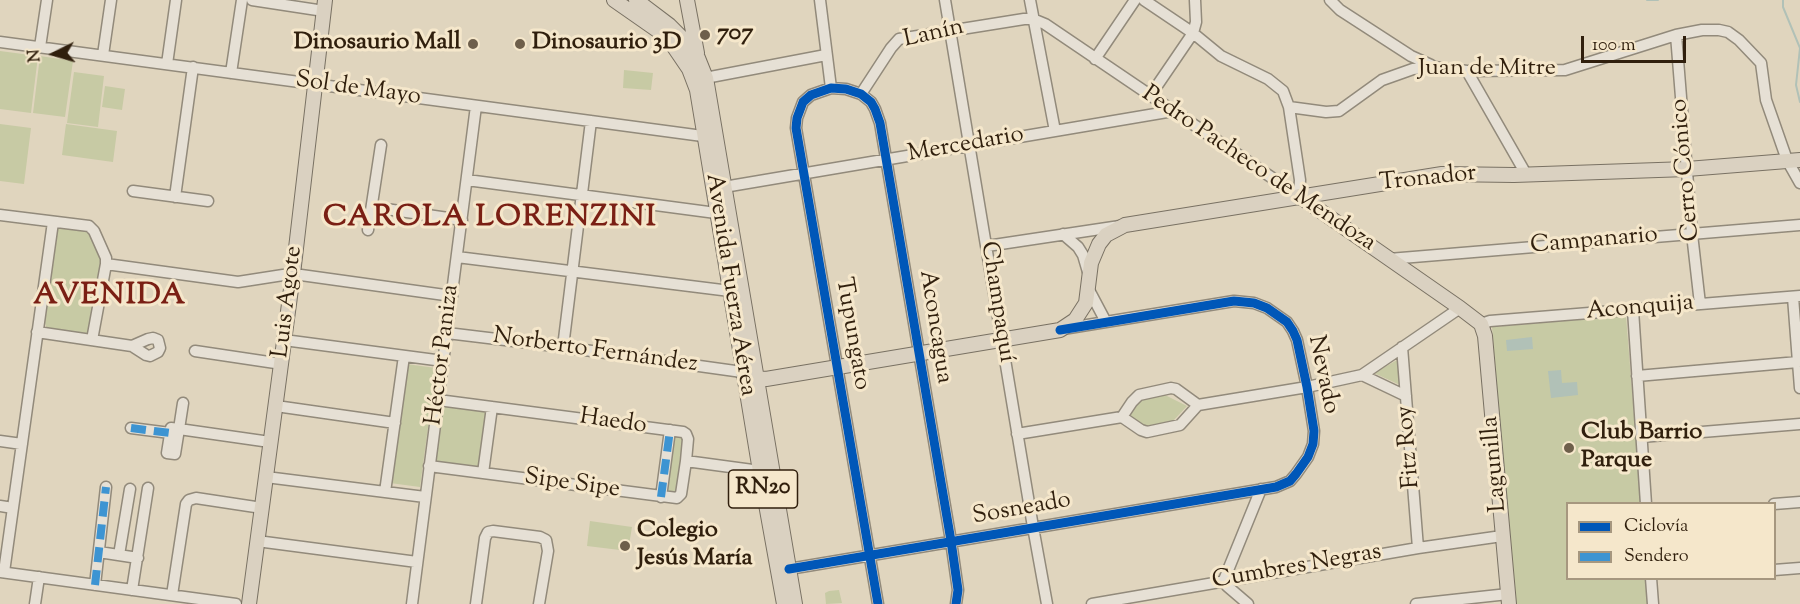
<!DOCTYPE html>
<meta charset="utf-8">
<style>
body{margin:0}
#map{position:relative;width:1800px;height:604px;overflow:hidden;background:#e0d5be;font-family:"Sorts Mill Goudy",serif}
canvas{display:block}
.legend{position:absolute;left:1566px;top:502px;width:210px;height:78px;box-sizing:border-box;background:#f5e7cb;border:2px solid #a6977f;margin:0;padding:8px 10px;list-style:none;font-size:18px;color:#301f0d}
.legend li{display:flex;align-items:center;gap:12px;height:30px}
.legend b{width:30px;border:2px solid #a6977f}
.north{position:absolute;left:24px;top:24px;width:60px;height:60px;-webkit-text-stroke:4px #f5e7cb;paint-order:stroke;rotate:265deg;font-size:16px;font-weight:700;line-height:24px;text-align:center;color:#301f0d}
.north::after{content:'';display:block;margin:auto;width:21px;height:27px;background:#301f0d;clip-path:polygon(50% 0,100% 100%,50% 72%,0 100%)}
.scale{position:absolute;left:1581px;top:36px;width:105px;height:27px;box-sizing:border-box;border:3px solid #301f0d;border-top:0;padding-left:8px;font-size:18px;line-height:21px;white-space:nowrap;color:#301f0d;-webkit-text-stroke:4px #f5e7cb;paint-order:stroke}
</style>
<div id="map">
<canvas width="1800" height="604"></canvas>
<ul class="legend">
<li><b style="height:8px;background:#0057b8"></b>Ciclovía</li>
<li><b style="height:8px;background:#3d94d2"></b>Sendero</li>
</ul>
<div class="north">N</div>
<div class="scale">100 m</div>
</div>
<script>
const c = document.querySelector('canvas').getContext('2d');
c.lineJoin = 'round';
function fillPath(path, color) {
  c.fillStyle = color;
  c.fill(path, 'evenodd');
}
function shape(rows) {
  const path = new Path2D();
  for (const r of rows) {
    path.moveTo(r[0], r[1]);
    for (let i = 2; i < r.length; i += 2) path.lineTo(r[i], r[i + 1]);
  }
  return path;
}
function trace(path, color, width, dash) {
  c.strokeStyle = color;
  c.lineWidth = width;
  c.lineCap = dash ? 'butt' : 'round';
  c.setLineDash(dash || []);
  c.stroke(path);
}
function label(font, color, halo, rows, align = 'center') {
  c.font = font + ' "Sorts Mill Goudy",serif';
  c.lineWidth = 6;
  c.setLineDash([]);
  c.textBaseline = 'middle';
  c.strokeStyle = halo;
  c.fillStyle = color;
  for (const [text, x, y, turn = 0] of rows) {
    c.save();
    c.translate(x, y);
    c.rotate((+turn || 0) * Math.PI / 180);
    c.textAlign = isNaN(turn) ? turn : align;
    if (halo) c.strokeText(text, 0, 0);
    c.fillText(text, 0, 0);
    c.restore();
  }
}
fillPath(shape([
 [0,51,38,56,31,113,0,109],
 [40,56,73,61,65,117,33,113],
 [624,70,653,73,651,90,623,88],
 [74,72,104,76,98,127,67,123],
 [105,86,125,89,122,110,102,107],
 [0,124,31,128,24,184,0,181],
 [66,124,117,131,113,162,62,155],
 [61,227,88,229,106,264,93,330,87,336,47,329,45,323,58,229],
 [1626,316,1641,503,1568,504,1568,578,1647,579,1650,604,1514,604,1492,327],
 [1399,359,1400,385,1374,373],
 [406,364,436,368,420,487,390,483],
 [1165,395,1187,406,1173,421,1143,427,1128,415,1136,404,1142,399],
 [441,404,486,409,480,467,435,462],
 [672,434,681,435,684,438,679,492,663,495],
 [590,521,632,527,628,551,587,546],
 [839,590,842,603,826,604,825,593,829,591]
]), '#c7caa4');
fillPath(shape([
 [1532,337,1533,349,1507,351,1506,340],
 [1561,370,1562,383,1577,382,1578,395,1551,398,1548,371]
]), '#b1c1b7');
trace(shape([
 [1647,0,1658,0],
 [1783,0,1783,7,1800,48,1796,85,1800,102]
]), '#b1c1b7', 2);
const minor = shape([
 [252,0,324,11],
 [820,0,831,88],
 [945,0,1033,527,1047,604],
 [1030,0,1055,131],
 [1330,0,1340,10,1411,56,1431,65],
 [1676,35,1692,234,1700,304],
 [0,42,710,137],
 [40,47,47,0],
 [103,55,111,0],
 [1095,59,1135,0],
 [167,64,176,0],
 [1467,71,1526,174],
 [231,73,242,0],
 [700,79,826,55],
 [861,94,891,48,899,39,1024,19,1033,19,1045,24,1299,196,1300,180,1289,107,1283,91,1268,79,1221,56,1193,33,1144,0],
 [1150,96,1193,33,1196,22,1195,0],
 [1289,107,1326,112,1339,111,1382,80,1413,69,1434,67,1467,71,1565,70,1676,35,1702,30,1719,30,1728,32,1739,40,1761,63,1766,100,1787,160,1800,183],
 [467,180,716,213],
 [724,187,1173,111],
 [133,191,208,201],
 [175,197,193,67],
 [372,207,462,220],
 [0,215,89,226,94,231,106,258,106,264,238,282,283,275,301,275,452,296],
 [368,230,381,145],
 [1063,234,1078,247,1083,255,1088,272],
 [987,246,1120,226],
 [457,257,730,291],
 [1389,259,1800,225],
 [1088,288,1106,322],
 [1793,297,1800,388],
 [1633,310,1646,504],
 [1481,324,1490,321,1800,296],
 [37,332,132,346,146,355,150,356,158,352,160,348,158,340,153,338,148,339,132,346],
 [447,333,563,347,735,371,743,373],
 [92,340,106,264],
 [284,340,443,361],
 [563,347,591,121],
 [1402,347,1418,548],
 [195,351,282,364],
 [1362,375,1406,396],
 [1637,376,1798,362],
 [183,403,179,429,175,454,167,453,171,428,179,429,270,442],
 [276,406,395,423],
 [1122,417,1132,402,1139,395,1171,388,1176,389,1198,405],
 [131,428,170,433],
 [1017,434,1122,417,1141,430,1147,432,1180,425,1198,405,1307,387,1362,375,1460,308],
 [1641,437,1800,424],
 [0,441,22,444],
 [686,461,760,471],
 [429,466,677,498,681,494,686,461,688,439,686,434,683,432,438,400],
 [483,473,492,407],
 [266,477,425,497],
 [385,492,404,356],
 [661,497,670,430],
 [1774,504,1800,502],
 [0,506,13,508],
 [257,541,417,562],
 [99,552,138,558],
 [119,555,130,489],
 [789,569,1276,487,1290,481,1296,474,1308,457,1313,444,1314,431,1307,387,1297,340,1293,331,1287,322,1267,308,1254,303,1234,301,1063,329],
 [1774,570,1800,568],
 [0,572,236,604],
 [4,572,53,222],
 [1651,578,1653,604],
 [95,585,106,487],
 [132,590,148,488],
 [172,595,186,504,189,500,196,498,262,508],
 [35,604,39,577],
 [412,604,476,106],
 [476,604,485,538,488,532,493,531,540,537,546,540,548,551,539,604],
 [878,604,796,128,797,118,803,102,811,95,831,88,846,89,861,94,871,102,875,109,880,123,951,541,958,590,956,604],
 [1092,604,1418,548,1502,536],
 [1248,604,1227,586,1224,580,1261,489],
 [1416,604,1508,594]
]);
const major = shape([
 [614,0,657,30,672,44,689,69,697,90,760,471,784,604],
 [636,0,669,25,688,44,698,58,706,78,795,604],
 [687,0,697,53],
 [1299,196,1460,308,1481,324,1485,336,1509,604],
 [743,373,756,378,766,379,1060,330,1075,320,1086,303,1091,263,1099,244,1106,235,1125,225,1442,174,1514,175,1687,169,1800,160],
 [249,604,293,274,325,0]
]);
trace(minor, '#928a7b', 13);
trace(major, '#797163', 16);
trace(minor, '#e6e0d5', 10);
trace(major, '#dad1c1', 14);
trace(shape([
 [131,428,170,433],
 [661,497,670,430],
 [95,585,106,487]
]), '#3d94d2', 8, [15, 8]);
trace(shape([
 [789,569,1276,487,1290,481,1296,474,1308,457,1313,444,1314,431,1307,387,1297,340,1293,331,1287,322,1267,308,1254,303,1234,301,1060,330],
 [878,604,796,128,797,118,803,102,811,95,831,88,846,89,861,94,871,102,875,109,880,123,951,541,958,590,956,604]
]), '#0057b8', 9);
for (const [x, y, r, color] of [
 [705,35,6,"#6e5f4b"],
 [473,44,6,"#6e5f4b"],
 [520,44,6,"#6e5f4b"],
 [1569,448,6,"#6e5f4b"],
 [625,546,6,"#6e5f4b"]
]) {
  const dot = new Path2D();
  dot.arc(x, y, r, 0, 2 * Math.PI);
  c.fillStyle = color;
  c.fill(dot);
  trace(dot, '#f5e7cb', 2);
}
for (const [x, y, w] of [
 [763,489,69]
]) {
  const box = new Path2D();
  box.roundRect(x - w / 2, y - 19, w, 38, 4.5);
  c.fillStyle = '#f5e7cb';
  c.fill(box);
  trace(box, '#301f0d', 1.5);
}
label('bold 22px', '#301f0d', null, [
 ["RN20",763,489]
]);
label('bold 24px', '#301f0d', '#f5e7cb', [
 ["707",717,35],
 ["Dinosaurio Mall",461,44,"right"],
 ["Dinosaurio 3D",532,44],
 ["Club Barrio",1581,434],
 ["Parque",1581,462],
 ["Colegio",637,532],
 ["Jesús María",637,560]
], 'left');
label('24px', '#301f0d', '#f5e7cb', [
 ["Lanín",934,35,-13],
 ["Juan de Mitre",1487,70],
 ["Sol de Mayo",358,90,8],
 ["Mercedario",966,146,-10],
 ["Pedro Pacheco de Mendoza",1258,170,34],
 ["Cerro Cónico",1687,170,-95],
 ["Tronador",1428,180,-6],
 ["Campanario",1594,242,-5],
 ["Avenida Fuerza Aérea",729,285,81],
 ["Luis Agote",289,302,-83],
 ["Champaquí",996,302,81],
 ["Aconquija",1640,309,-5],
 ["Aconcagua",934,327,81],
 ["Tupungato",851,334,80],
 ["Norberto Fernández",595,352,8],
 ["Héctor Paniza",444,355,-83],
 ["Nevado",1322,375,78],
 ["Haedo",613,423,8],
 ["Fitz Roy",1410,447,-95],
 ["Lagunilla",1496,464,-95],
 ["Sipe Sipe",572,485,8],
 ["Sosneado",1022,510,-10],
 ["Cumbres Negras",1297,568,-10]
]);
c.letterSpacing = '1.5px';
label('bold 30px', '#7a1f14', '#f5e7cb', [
 ["CAROLA LORENZINI",490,220],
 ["AVENIDA",110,298]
]);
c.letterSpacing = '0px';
</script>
